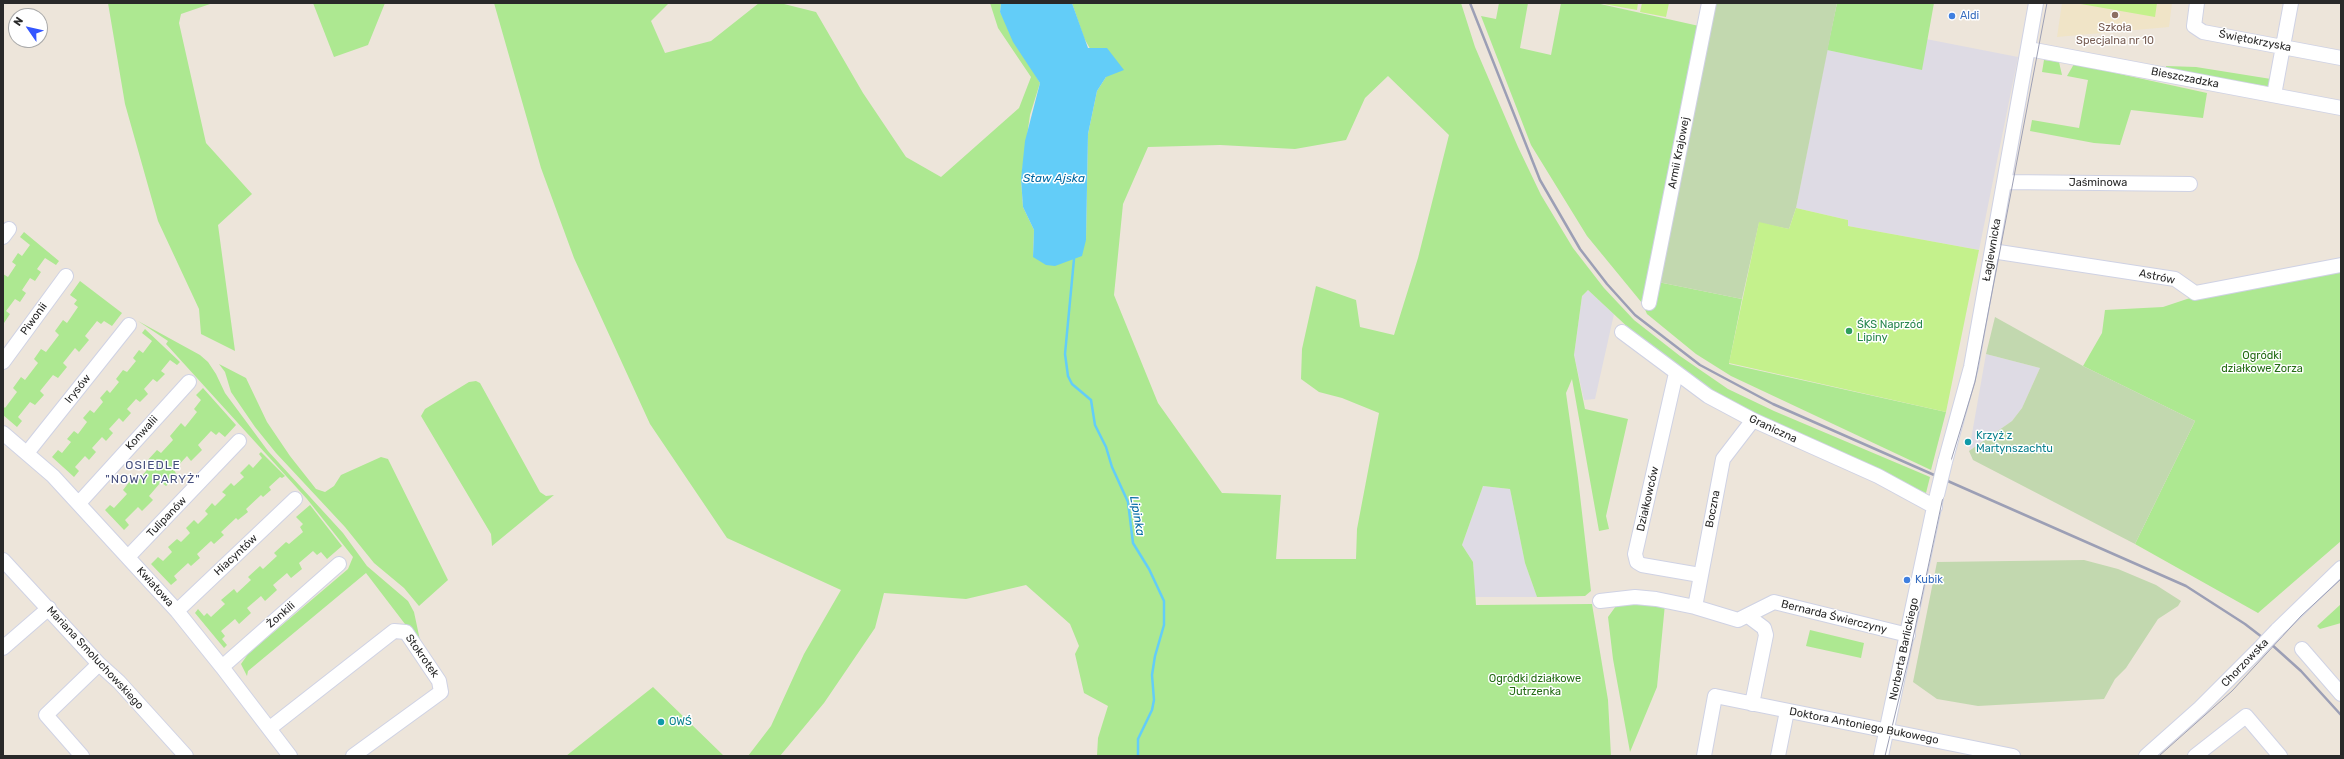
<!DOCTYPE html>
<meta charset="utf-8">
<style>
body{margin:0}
#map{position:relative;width:2344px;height:759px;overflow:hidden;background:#ede5da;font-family:Rubik,sans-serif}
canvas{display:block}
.frame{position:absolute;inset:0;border:4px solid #292929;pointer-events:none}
.north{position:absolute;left:8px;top:8px;width:40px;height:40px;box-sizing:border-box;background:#fff;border:1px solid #a9a9a9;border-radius:50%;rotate:304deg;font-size:11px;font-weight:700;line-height:16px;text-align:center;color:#292929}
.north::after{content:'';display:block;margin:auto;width:14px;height:18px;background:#3456ff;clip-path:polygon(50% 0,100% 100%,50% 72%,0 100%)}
</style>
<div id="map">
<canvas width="2344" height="759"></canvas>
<div class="frame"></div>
<div class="north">N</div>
</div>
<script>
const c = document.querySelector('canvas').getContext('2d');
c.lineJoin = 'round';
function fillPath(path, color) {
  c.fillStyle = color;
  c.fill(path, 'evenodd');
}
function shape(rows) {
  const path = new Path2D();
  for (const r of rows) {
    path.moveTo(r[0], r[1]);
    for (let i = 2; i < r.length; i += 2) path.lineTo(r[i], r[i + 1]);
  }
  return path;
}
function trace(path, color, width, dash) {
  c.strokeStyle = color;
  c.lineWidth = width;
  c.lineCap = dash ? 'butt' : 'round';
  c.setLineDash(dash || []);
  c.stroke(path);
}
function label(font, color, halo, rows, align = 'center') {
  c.font = font + ' Rubik,sans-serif';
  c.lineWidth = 3;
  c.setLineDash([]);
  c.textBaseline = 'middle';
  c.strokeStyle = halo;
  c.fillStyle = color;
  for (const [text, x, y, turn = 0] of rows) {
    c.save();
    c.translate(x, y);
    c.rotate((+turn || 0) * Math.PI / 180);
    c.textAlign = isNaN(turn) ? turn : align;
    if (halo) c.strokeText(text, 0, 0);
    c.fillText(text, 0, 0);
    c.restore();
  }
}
fillPath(shape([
 [1926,39,2018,57,1979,250,1848,226,1848,220,1796,208,1827,50,1921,69],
 [1588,290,1614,314,1595,399,1584,400,1574,355,1582,296],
 [1986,354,2040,368,2022,408,2012,421,1969,451],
 [1483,486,1510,489,1525,563,1537,597,1475,597,1473,562,1462,545]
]), '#dedbe4');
fillPath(shape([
 [2062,3,2172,3,2169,27,2057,37]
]), '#f0e4c7');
fillPath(shape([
 [108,3,213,3,181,14,179,23,206,143,252,194,218,225,235,351,201,334,199,309,158,221,125,104],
 [313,3,385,3,368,45,334,57],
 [494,3,669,3,651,21,665,53,711,41,759,3,780,3,816,12,863,93,906,157,941,177,1019,108,1031,77,998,28,990,3,1001,3,1000,12,1040,83,1030,115,1021,179,1023,207,1034,230,1033,257,1086,240,1088,134,1097,91,1106,77,1084,38,1072,3,1461,3,1475,47,1518,147,1541,195,1573,248,1604,288,1634,320,1680,356,1728,389,1774,411,1930,477,1926,493,1778,428,1701,388,1648,346,1588,290,1582,296,1574,355,1585,409,1628,419,1606,516,1609,529,1599,531,1572,379,1566,393,1578,478,1591,591,1585,596,1537,597,1525,563,1510,489,1483,486,1462,545,1473,562,1476,605,1592,604,1608,700,1611,756,1097,756,1098,738,1108,706,1084,693,1075,654,1079,646,1070,624,1026,585,966,599,884,593,875,628,824,703,780,756,748,756,771,726,804,654,841,590,727,538,650,424,574,258,541,168],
 [1388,76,1449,135,1418,258,1394,335,1360,327,1356,300,1316,286,1302,349,1301,379,1319,392,1342,398,1379,413,1357,529,1356,559,1276,559,1281,495,1222,493,1158,403,1114,295,1123,204,1148,147,1220,145,1295,149,1346,140,1365,98],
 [1499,3,1528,3,1520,48,1551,55,1561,3,1596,3,1699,26,1658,282,1742,299,1729,364,1946,412,1931,470,1731,376,1696,354,1647,314,1642,303,1587,236,1531,145,1481,16,1496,19],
 [1837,3,1934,3,1922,70,1827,50],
 [2044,60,2059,62,2062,75,2042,72],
 [2074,64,2207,93,2203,118,2131,110,2120,145,2094,143,2030,131,2032,120,2079,128,2088,80,2067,76],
 [2166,66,2196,67,2271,79,2270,86,2266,86,2173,70,2166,68],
 [24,232,59,261,56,265,45,258,37,269,41,272,35,281,30,278,22,290,26,293,20,302,15,299,6,311,10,314,4,323,3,274,8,277,16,265,12,262,18,253,22,256,30,245,20,237],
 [2341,271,2341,541,2258,613,2135,544,2195,421,2083,366,2102,333,2105,310,2163,307,2214,290],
 [80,281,122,313,112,326,104,321,101,324,97,321,85,336,89,340,79,352,75,348,63,363,67,367,58,378,53,375,40,391,44,395,35,405,30,402,18,417,22,421,17,427,3,415,3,406,5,408,17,392,13,388,21,377,25,380,38,363,34,359,41,349,46,352,59,335,55,331,63,320,67,323,78,307,74,304,77,300,70,295],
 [138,321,200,355,208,362,216,374,225,393,268,451,343,533,367,566,408,601,414,612,421,645,366,573,248,671,247,676,241,664,248,654,348,569,353,557,307,499,166,344,168,341],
 [145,329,180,362,177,365,170,360,161,371,165,374,157,382,153,379,144,389,148,394,140,402,136,399,127,409,131,413,123,422,119,418,109,429,113,433,106,441,102,437,92,448,96,452,89,460,85,456,75,467,79,471,74,477,52,457,58,450,62,453,71,442,67,439,74,431,78,434,87,422,83,418,90,410,94,413,103,402,100,398,107,390,110,393,119,382,116,379,123,370,127,372,136,361,133,358,139,350,143,353,152,341,142,333],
 [219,364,246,378,267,422,290,456,316,489,325,492,334,486,341,475,381,457,388,459,448,580,419,606,404,588,374,563,345,527,276,453,255,427,231,392,225,372],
 [476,381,480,383,540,492,546,496,554,495,492,546,491,534,421,416,425,409,469,382],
 [203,388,236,425,225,437,219,432,216,435,211,431,198,445,202,450,191,461,187,456,174,470,177,475,166,486,161,482,149,496,153,500,142,511,138,507,125,520,129,525,124,530,105,510,110,505,114,508,127,494,123,490,133,477,138,481,150,466,146,462,157,450,161,453,173,440,170,436,181,423,185,427,197,412,194,409,201,400,196,395],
 [261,452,285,476,282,478,280,477,269,487,271,490,263,497,261,495,246,509,248,512,238,520,236,518,221,532,224,535,214,544,211,541,197,554,200,558,191,566,188,563,174,576,177,580,171,585,151,564,158,557,163,561,172,552,168,547,177,539,181,542,190,533,186,528,194,520,198,524,208,514,205,511,212,503,215,506,226,495,222,492,231,483,234,486,244,477,240,473,249,464,253,468,262,458,259,454],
 [310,505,342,546,327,559,321,552,317,555,313,551,299,563,302,569,291,578,287,573,273,585,277,590,265,601,261,596,247,608,251,613,239,624,235,619,221,631,225,636,222,639,227,645,224,648,195,613,198,609,204,616,207,613,211,617,225,604,221,600,234,589,237,593,251,580,248,577,260,566,263,569,277,556,274,553,286,542,289,544,303,532,300,527,303,524,296,517],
 [1627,603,1665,604,1657,687,1630,752,1613,659,1608,617,1616,606],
 [2341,604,2341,623,2320,629,2317,626],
 [1810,630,1864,643,1861,658,1806,646],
 [653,687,724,756,566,756]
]), '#ade891');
fillPath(shape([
 [1716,3,1837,3,1796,208,1789,229,1759,223,1742,299,1658,282],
 [1995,317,2083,366,2195,421,2135,544,1973,460,1969,451,2012,421,2022,408,2040,368,1986,354],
 [2084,560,2118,569,2156,585,2181,601,2178,606,2158,619,2126,668,2115,679,2104,699,1978,706,1937,699,1913,682,1937,562]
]), '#c2d8af');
fillPath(shape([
 [1598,3,1638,3,1637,10],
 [1642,3,1669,3,1666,17,1640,12],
 [2075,3,2157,3,2155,17],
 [1796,208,1848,220,1848,226,1979,250,1946,412,1729,363,1759,222,1789,229]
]), '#c4f18c');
fillPath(shape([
 [1001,3,1072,3,1088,48,1107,48,1124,70,1106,77,1097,91,1088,134,1086,240,1082,256,1055,266,1046,265,1033,257,1034,230,1023,207,1021,179,1025,141,1040,83,1013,42,1000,12]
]), '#63cdf8');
trace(shape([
 [1074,259,1065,354,1068,376,1072,384,1091,400,1095,425,1106,447,1112,467,1128,502,1133,543,1149,569,1164,601,1164,625,1155,656,1152,675,1154,700,1152,710,1138,739,1138,756]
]), '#63cdf8', 2.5);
const minor = shape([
 [2197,3,2194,26,2203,32,2341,58],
 [2029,49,2341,108],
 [2274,95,2291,3],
 [2005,182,2190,184],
 [3,237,9,229],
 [1992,251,2175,279,2195,293,2341,265],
 [1649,303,1709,3],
 [1622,332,1708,396,1753,420,1878,476,1935,507],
 [3,362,66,276],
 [1676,373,1635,554,1637,562,1642,565,1700,575],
 [3,433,53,476,177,611,222,667,290,756],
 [27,453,129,325],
 [1945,462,1971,367,2036,3],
 [79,503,189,382],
 [128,557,239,441],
 [3,560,99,664,119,682,186,756],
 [1600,601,1635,597,1656,599,1695,607,1738,620,1774,602,1908,635],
 [1695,607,1723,459,1753,420],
 [177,611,295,499],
 [1748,616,1764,628,1766,635,1752,704],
 [2277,630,2341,568],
 [3,648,49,608],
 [2302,649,2341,694],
 [222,667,339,564],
 [270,728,394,631,406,632,439,681,441,692,353,756],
 [82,756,46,715,99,664],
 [1704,756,1715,696,2013,756],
 [1778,756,1787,711],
 [1881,756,1936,498],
 [2146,756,2200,708,2257,651],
 [2195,756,2246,716,2280,756]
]);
trace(minor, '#cfd2e4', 16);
trace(minor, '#fff', 14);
trace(shape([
 [1885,756,1909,657,1950,464,1975,382,2047,3],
 [2159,756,2232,691,2301,616,2341,579]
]), '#9c9fb5', 1);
trace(shape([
 [1470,3,1540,180,1580,249,1607,284,1635,315,1700,365,1773,404,2186,586,2245,624,2271,644,2301,671,2341,715]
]), '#9c9fb5', 2.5);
const minorBridge = shape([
 [1937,495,1945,462],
 [2257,651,2277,630]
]);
trace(minorBridge, '#cfd2e4', 16, []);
trace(minorBridge, '#fff', 14);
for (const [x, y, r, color] of [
 [2115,15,4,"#8d6e63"],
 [1952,16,4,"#3f7fe0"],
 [1849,331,4,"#2e9e5b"],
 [1968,442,4,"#0f9aa8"],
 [1907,580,4,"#3f7fe0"],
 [661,722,4,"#0f9aa8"]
]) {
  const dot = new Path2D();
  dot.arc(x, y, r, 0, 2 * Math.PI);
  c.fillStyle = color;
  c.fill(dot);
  trace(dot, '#fff', 1.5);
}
label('11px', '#366cbe', '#fff', [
 ["Aldi",1960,16],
 ["Kubik",1915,580]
], 'left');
label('11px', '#785e54', '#fff', [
 ["Szkoła",2115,28],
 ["Specjalna nr 10",2115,41]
]);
label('11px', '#292929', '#fff', [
 ["Świętokrzyska",2255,41,11],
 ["Bieszczadzka",2185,78,11],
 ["Armii Krajowej",1679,153,-79],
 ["Jaśminowa",2098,183],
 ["Łagiewnicka",1992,250,-80],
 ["Astrów",2157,277,12],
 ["Piwonii",34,319,-54],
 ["Irysów",78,389,-51],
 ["Graniczna",1773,429,25],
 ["Konwalii",142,433,-48],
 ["Działkowców",1648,499,-77],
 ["Boczna",1713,509,-79],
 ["Tulipanów",167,517,-46],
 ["Hiacyntów",236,555,-43],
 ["Kwiatowa",155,587,48],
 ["Żonkili",281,615,-41],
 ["Bernarda Świerczyny",1834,617,14],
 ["Norberta Barlickiego",1904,649,-78],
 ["Stokrotek",422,656,55],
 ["Mariana Smoluchowskiego",95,658,47],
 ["Chorzowska",2245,663,-46],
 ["Doktora Antoniego Bukowego",1864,726,11]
]);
label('11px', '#27864d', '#fff', [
 ["ŚKS Naprzód",1857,325],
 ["Lipiny",1857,338]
], 'left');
label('11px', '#246c14', '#fff', [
 ["Ogródki",2262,356],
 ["działkowe Zorza",2262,369],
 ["Ogródki działkowe",1535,679],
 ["Jutrzenka",1535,692]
]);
label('11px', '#0d838f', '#fff', [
 ["Krzyż z",1976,436],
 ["Martynszachtu",1976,449],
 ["OWŚ",669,722]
], 'left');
label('italic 12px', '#0269a4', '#fff', [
 ["Staw Ajska",1054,179],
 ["Lipinka",1137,516,80]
]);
c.letterSpacing = '1px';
label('12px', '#464f7d', '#fff', [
 ["OSIEDLE",153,466],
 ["\"NOWY PARYŻ\"",153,480]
]);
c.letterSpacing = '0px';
</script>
